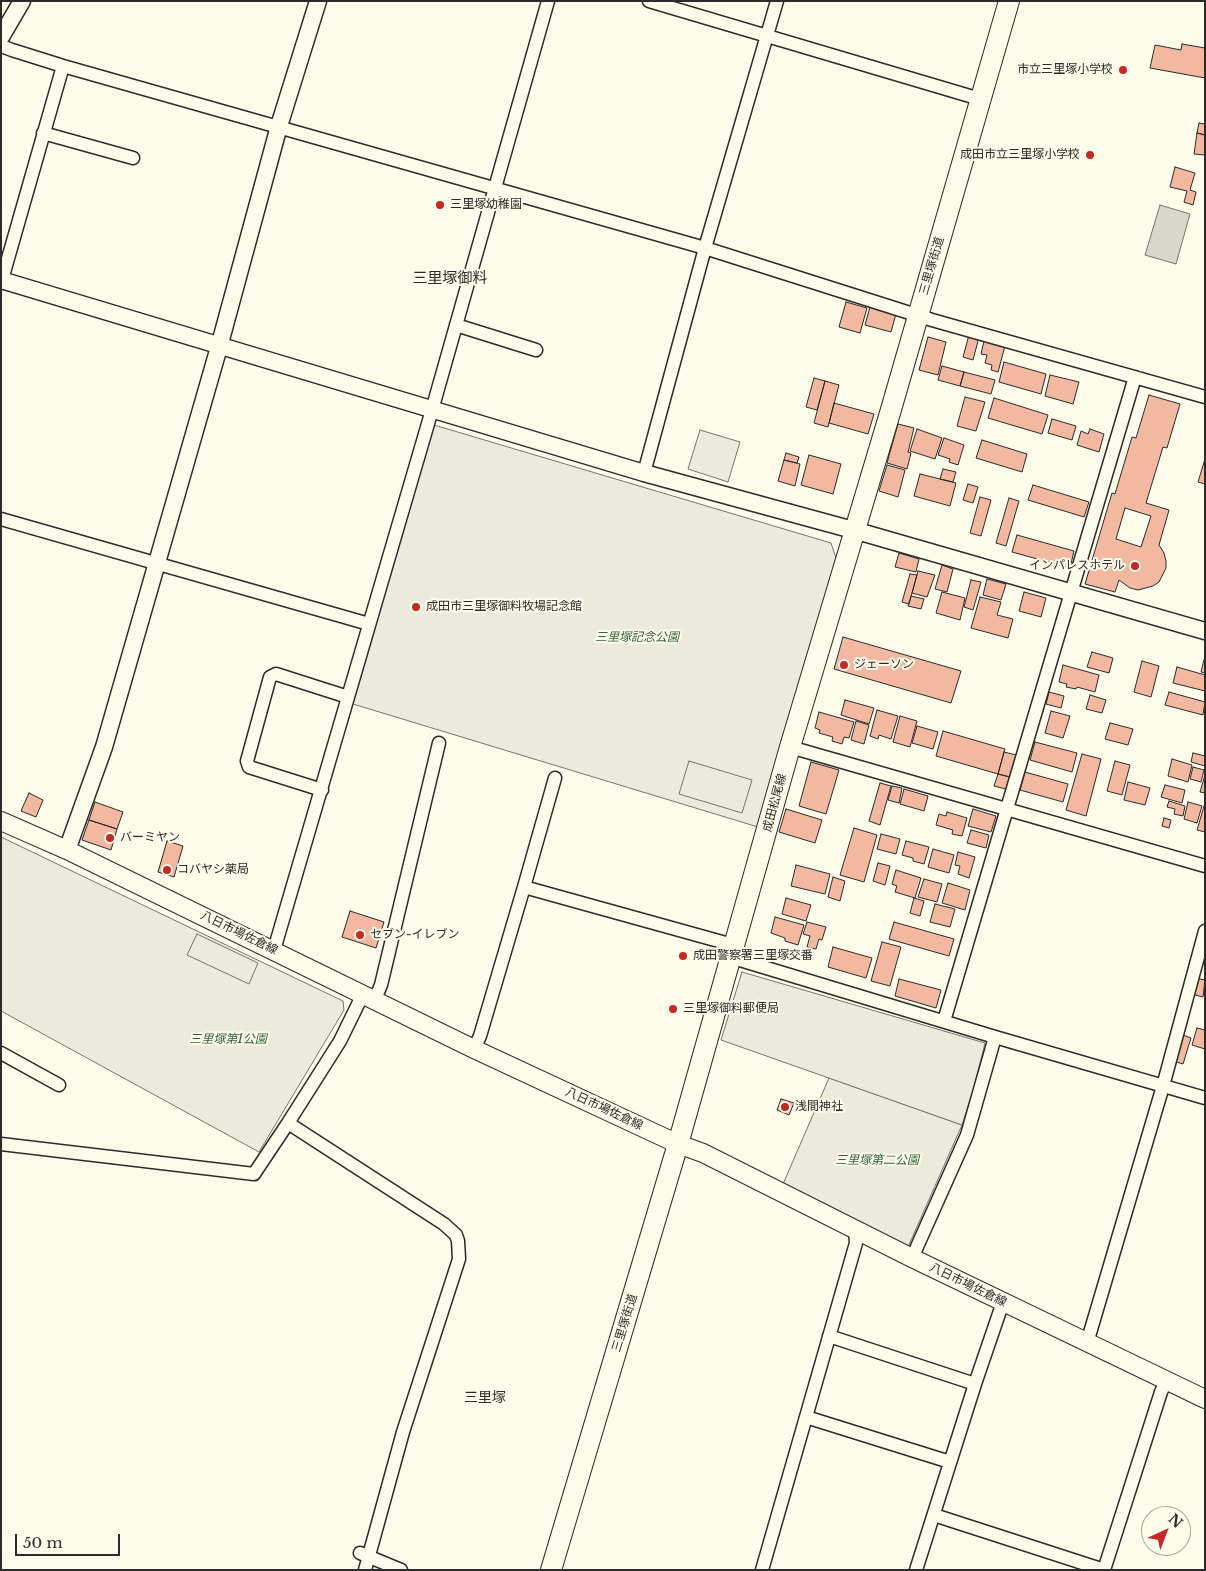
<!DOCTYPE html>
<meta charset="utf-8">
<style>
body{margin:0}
#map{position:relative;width:1206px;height:1571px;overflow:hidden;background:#fdfbea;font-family:"Libre Baskerville",serif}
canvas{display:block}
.frame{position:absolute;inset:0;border:2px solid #2b2b2b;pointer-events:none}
.north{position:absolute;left:1141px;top:1506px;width:50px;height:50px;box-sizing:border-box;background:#fdfbea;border:1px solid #a9a89e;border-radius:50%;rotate:43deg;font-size:14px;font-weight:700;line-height:20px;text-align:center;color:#2b2b2b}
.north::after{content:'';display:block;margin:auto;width:18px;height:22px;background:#c62828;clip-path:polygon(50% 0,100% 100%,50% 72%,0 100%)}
.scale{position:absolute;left:15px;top:1534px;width:105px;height:22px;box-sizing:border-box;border:2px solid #2b2b2b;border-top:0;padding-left:6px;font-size:15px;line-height:18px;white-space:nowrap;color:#2b2b2b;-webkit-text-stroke:4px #fdfbea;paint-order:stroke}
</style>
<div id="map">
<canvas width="1206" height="1571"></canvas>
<div class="frame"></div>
<div class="north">N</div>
<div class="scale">50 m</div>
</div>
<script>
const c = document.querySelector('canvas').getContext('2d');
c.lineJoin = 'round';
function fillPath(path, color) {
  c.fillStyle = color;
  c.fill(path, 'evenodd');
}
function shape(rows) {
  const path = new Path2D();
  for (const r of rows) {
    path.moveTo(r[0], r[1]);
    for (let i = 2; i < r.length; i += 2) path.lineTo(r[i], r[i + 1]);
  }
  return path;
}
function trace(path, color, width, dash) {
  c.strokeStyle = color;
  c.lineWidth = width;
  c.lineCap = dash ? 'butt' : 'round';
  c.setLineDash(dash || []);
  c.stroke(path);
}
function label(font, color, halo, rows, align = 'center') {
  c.font = font + ' "Libre Baskerville","Noto Sans JP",serif';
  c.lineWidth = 4;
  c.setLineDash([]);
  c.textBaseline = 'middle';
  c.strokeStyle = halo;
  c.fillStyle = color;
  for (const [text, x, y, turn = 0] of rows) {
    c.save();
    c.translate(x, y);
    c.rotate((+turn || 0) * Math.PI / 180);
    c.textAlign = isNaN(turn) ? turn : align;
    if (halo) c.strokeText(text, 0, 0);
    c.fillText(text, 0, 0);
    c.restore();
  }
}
const green = shape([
 [434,425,831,543,836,558,758,827,353,704,434,425],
 [1,837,343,1001,344,1010,259,1152,1,1011,1,837],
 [829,1078,962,1125,908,1247,783,1184,829,1078]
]);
fillPath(green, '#ecebdb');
trace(green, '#74746e', 1);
const parking = shape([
 [700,430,740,442,728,482,688,469,700,430],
 [689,761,752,780,742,813,679,794,689,761],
 [197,934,258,963,249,984,187,955,197,934],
 [742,972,985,1043,973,1091,962,1125,721,1040,742,972]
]);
fillPath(parking, '#eceadb');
trace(parking, '#74746e', 1);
const water = shape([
 [1160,205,1190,214,1176,264,1145,255,1160,205]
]);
fillPath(water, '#d8d7c9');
trace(water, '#74746e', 1);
const building = shape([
 [1182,44,1205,48,1205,78,1150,68,1155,45,1181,50,1182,44],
 [1199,123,1205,124,1205,135,1197,133,1199,123],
 [1197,133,1205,135,1205,155,1194,154,1197,133],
 [1175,167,1195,173,1190,190,1196,192,1193,205,1184,202,1187,191,1170,187,1175,167],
 [846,302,867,308,860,333,839,327,846,302],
 [870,307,896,314,891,332,865,325,870,307],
 [969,335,979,337,973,360,963,357,969,335],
 [928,337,946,342,938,375,919,370,928,337],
 [984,341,1005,346,998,372,991,370,992,365,985,363,987,355,981,354,984,341],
 [1004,362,1046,374,1041,394,999,382,1004,362],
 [942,366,964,372,960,386,938,380,942,366],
 [964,372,995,380,991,394,960,386,964,372],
 [1050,375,1079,382,1073,404,1045,396,1050,375],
 [814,378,825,381,817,410,806,407,814,378],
 [825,381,839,385,828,427,814,423,825,381],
 [1149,395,1180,404,1167,448,1163,447,1146,503,1169,510,1159,545,1164,553,1166,561,1166,568,1159,582,1153,586,1138,590,1130,588,1119,580,1115,592,1085,584,1112,493,1115,494,1132,437,1136,438,1149,395],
 [1125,508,1151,516,1141,547,1116,539,1125,508],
 [965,397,985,402,976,431,957,426,965,397],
 [994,398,1048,415,1042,434,988,418,994,398],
 [834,403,874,414,868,434,829,423,834,403],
 [1052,419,1076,426,1072,440,1048,433,1052,419],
 [898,424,914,428,908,452,911,453,907,469,887,463,898,424],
 [917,429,942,438,935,459,910,451,917,429],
 [1090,429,1104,434,1099,452,1077,445,1081,431,1088,434,1090,429],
 [944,438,964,445,958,465,949,462,950,459,938,455,944,438],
 [982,440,1027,454,1022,472,976,458,982,440],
 [786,453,799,457,797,463,784,460,786,453],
 [809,455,841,464,833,494,801,485,809,455],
 [1205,459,1205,484,1198,482,1205,459],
 [784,460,800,464,795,486,778,481,784,460],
 [887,465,905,470,898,497,879,491,887,465],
 [943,469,956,472,953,482,940,479,943,469],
 [920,474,956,483,950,506,914,496,920,474],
 [968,484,978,487,973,503,963,500,968,484],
 [1033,485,1089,502,1084,517,1028,500,1033,485],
 [980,497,991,500,981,536,970,533,980,497],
 [1009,498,1019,501,1006,546,996,543,1009,498],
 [1017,535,1074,551,1070,568,1012,552,1017,535],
 [899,553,919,559,916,572,895,567,899,553],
 [942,565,953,569,947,592,935,589,942,565],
 [918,571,935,575,927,597,912,593,918,571],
 [910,574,917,575,909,604,902,602,910,574],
 [987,579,1006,584,1001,600,983,595,987,579],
 [971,580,981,582,973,610,964,607,971,580],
 [942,592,965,598,960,620,936,613,942,592],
 [1024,592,1046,598,1041,617,1019,611,1024,592],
 [911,596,924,599,921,609,908,606,911,596],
 [980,597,1001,602,997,615,1013,619,1008,638,971,628,980,597],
 [843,637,961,671,951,703,834,669,843,637],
 [1092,652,1113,658,1109,673,1087,667,1092,652],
 [1205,656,1205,673,1201,672,1205,656],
 [1142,661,1159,666,1151,697,1134,692,1142,661],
 [1063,665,1099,675,1095,692,1077,687,1076,689,1066,687,1067,684,1059,682,1063,665],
 [1177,667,1205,675,1205,691,1173,683,1177,667],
 [1049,692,1064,696,1061,708,1046,704,1049,692],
 [1169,692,1205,702,1203,715,1165,705,1169,692],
 [1090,695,1106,700,1102,713,1086,709,1090,695],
 [845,700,874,708,869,724,841,715,845,700],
 [877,710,898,716,891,739,879,735,878,739,870,736,877,710],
 [1051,711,1070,716,1063,738,1045,733,1051,711],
 [819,712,854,722,849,738,844,737,842,744,832,741,833,737,819,733,820,730,815,728,819,712],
 [900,716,917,721,910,747,893,742,900,716],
 [856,721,869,725,864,744,851,740,856,721],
 [1110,723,1133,729,1128,745,1105,739,1110,723],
 [917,726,938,732,933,749,912,743,917,726],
 [943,731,1005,749,998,774,936,756,943,731],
 [1035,742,1077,753,1072,772,1030,760,1035,742],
 [1004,752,1016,755,1010,777,998,774,1004,752],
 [1193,753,1205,756,1205,766,1191,762,1193,753],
 [1082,754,1101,759,1086,816,1066,810,1082,754],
 [1172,759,1192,765,1188,782,1168,776,1172,759],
 [1115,761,1130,765,1122,795,1107,791,1115,761],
 [811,762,839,770,826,814,799,806,811,762],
 [1193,767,1204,770,1201,782,1190,779,1193,767],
 [1025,772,1068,784,1063,802,1020,790,1025,772],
 [998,774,1010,777,1006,789,994,786,998,774],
 [1205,775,1205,793,1200,792,1205,775],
 [1128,782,1150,788,1145,805,1124,800,1128,782],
 [880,783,891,786,880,825,869,821,880,783],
 [1165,785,1185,790,1182,803,1161,797,1165,785],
 [892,786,902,788,899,803,888,800,892,786],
 [904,789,928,796,924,811,900,804,904,789],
 [29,793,43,800,36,817,21,811,29,793],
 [1169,801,1185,806,1183,816,1174,814,1175,809,1167,807,1169,801],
 [95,802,123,812,117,829,89,820,95,802],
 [1188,802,1202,806,1197,823,1184,819,1188,802],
 [1204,806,1205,806,1205,832,1197,830,1204,806],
 [786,809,822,820,815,843,779,832,786,809],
 [973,809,996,816,991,832,968,826,973,809],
 [947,812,967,818,962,836,952,834,953,830,936,825,939,814,946,816,947,812],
 [1164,818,1171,820,1169,828,1162,826,1164,818],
 [89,820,117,829,111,850,82,840,89,820],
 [854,828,877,835,864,882,840,875,854,828],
 [971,830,989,835,986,848,967,843,971,830],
 [881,834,900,839,896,854,877,849,881,834],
 [167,841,183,846,174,877,158,872,167,841],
 [906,841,929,847,924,864,913,861,913,858,902,855,906,841],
 [933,849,954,855,949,873,928,867,933,849],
 [958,852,975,857,969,878,958,874,960,866,955,865,958,852],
 [878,863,890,866,885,885,873,881,878,863],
 [796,865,830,874,825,894,791,886,796,865],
 [896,870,921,878,915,898,895,892,897,886,892,884,896,870],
 [833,877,845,881,840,901,828,897,833,877],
 [924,879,942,884,937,902,918,897,924,879],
 [948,883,970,890,965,910,942,903,948,883],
 [786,898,811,905,806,921,782,914,786,898],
 [914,898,924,901,920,916,910,913,914,898],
 [935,904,955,909,950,927,930,922,935,904],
 [350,911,384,922,376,948,342,937,350,911],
 [775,917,804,925,798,945,785,941,785,938,771,933,775,917],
 [807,922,826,927,822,940,819,939,816,949,807,947,810,936,803,934,807,922],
 [894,922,954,939,949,956,889,939,894,922],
 [882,942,901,947,890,986,871,981,882,942],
 [833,947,872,958,866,978,828,967,833,947],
 [1195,978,1205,980,1203,997,1191,994,1195,978],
 [899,979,941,990,936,1008,895,996,899,979],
 [1197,1028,1205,1030,1205,1049,1192,1045,1197,1028],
 [1180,1034,1191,1038,1183,1064,1173,1061,1180,1034],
 [781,1099,794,1103,789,1115,777,1110,781,1099]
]);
fillPath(building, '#f2b8a0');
trace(building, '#2b2b2b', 1);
const minor = shape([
 [649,1,980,99],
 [1,46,12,50,63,66,705,248,932,320,1205,397],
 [43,133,133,158],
 [1,283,63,66],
 [456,325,536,350],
 [644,473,705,248,777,1],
 [1,519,369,624],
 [790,747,1205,866],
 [322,790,249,767,247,761,270,677,276,674,348,697],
 [524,887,733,945],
 [274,950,432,410,548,1],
 [730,957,995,1037,1205,1098],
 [375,999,381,985,439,743],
 [944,1021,1135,377],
 [474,1049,480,1036,524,887,555,778],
 [1,1053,59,1085],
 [288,1123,444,1224,456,1235,458,1241,459,1259,403,1432,365,1570],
 [1,1144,254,1174,288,1123,340,1041,363,994],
 [912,1258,967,1135,995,1037],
 [829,1336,975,1384],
 [1087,1343,1163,1086,1205,931],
 [806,1417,950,1462],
 [934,1515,1104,1570],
 [360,1553,401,1570],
 [762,1570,856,1243,855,1230],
 [916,1570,975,1384,1003,1302],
 [1104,1570,1161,1392,1166,1381]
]);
const tertiary = shape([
 [1,37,22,1],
 [1,280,644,473,864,533,1205,631],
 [67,850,104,747,219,347,279,126,318,1]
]);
const secondary = shape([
 [1,821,67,850,474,1049,678,1144,703,1153,912,1258,1205,1399]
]);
const primary = shape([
 [551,1570,678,1144,790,747,890,413,1009,1]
]);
trace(minor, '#2b2b2b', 15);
trace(tertiary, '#2b2b2b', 19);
trace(secondary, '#2b2b2b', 20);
trace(primary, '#2b2b2b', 22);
trace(minor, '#fdfbea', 12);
trace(tertiary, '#fdfbea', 16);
trace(secondary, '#fdfbea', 18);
trace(primary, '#fdfbea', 20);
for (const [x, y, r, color] of [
 [1123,70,5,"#c62828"],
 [1090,155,5,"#c62828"],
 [440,205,5,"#c62828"],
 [1135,566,5,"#c62828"],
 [416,607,5,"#c62828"],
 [844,665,5,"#c62828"],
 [110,838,5,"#c62828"],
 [167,870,5,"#c62828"],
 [360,935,5,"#c62828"],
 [683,956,5,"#c62828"],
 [673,1009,5,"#c62828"],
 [785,1107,5,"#c62828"]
]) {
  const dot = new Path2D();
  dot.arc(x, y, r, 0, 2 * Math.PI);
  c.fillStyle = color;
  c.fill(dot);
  trace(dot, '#fdfbea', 2);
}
label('12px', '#2b2b2b', '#fdfbea', [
 ["市立三里塚小学校",1113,70,"right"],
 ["成田市立三里塚小学校",1080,155,"right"],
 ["三里塚幼稚園",450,205],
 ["インパレスホテル",1125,566,"right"],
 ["成田市三里塚御料牧場記念館",426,607],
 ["ジェーソン",854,665],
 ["バーミヤン",120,838],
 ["コバヤシ薬局",177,870],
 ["セブン-イレブン",370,935],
 ["成田警察署三里塚交番",693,956],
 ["三里塚御料郵便局",683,1009],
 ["浅間神社",795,1107]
], 'left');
label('12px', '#2b2b2b', '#fdfbea', [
 ["三里塚街道",932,266,-74],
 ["成田松尾線",775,803,-75],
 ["八日市場佐倉線",239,933,26],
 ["八日市場佐倉線",604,1109,25],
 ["八日市場佐倉線",968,1285,26],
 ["三里塚街道",625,1323,-73]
]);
label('italic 12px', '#34623c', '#fdfbea', [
 ["三里塚記念公園",637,638],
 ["三里塚第1公園",228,1040],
 ["三里塚第二公園",877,1161]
]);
label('14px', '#2b2b2b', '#fdfbea', [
 ["三里塚",485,1398]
]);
label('15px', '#2b2b2b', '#fdfbea', [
 ["三里塚御料",450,279]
]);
</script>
